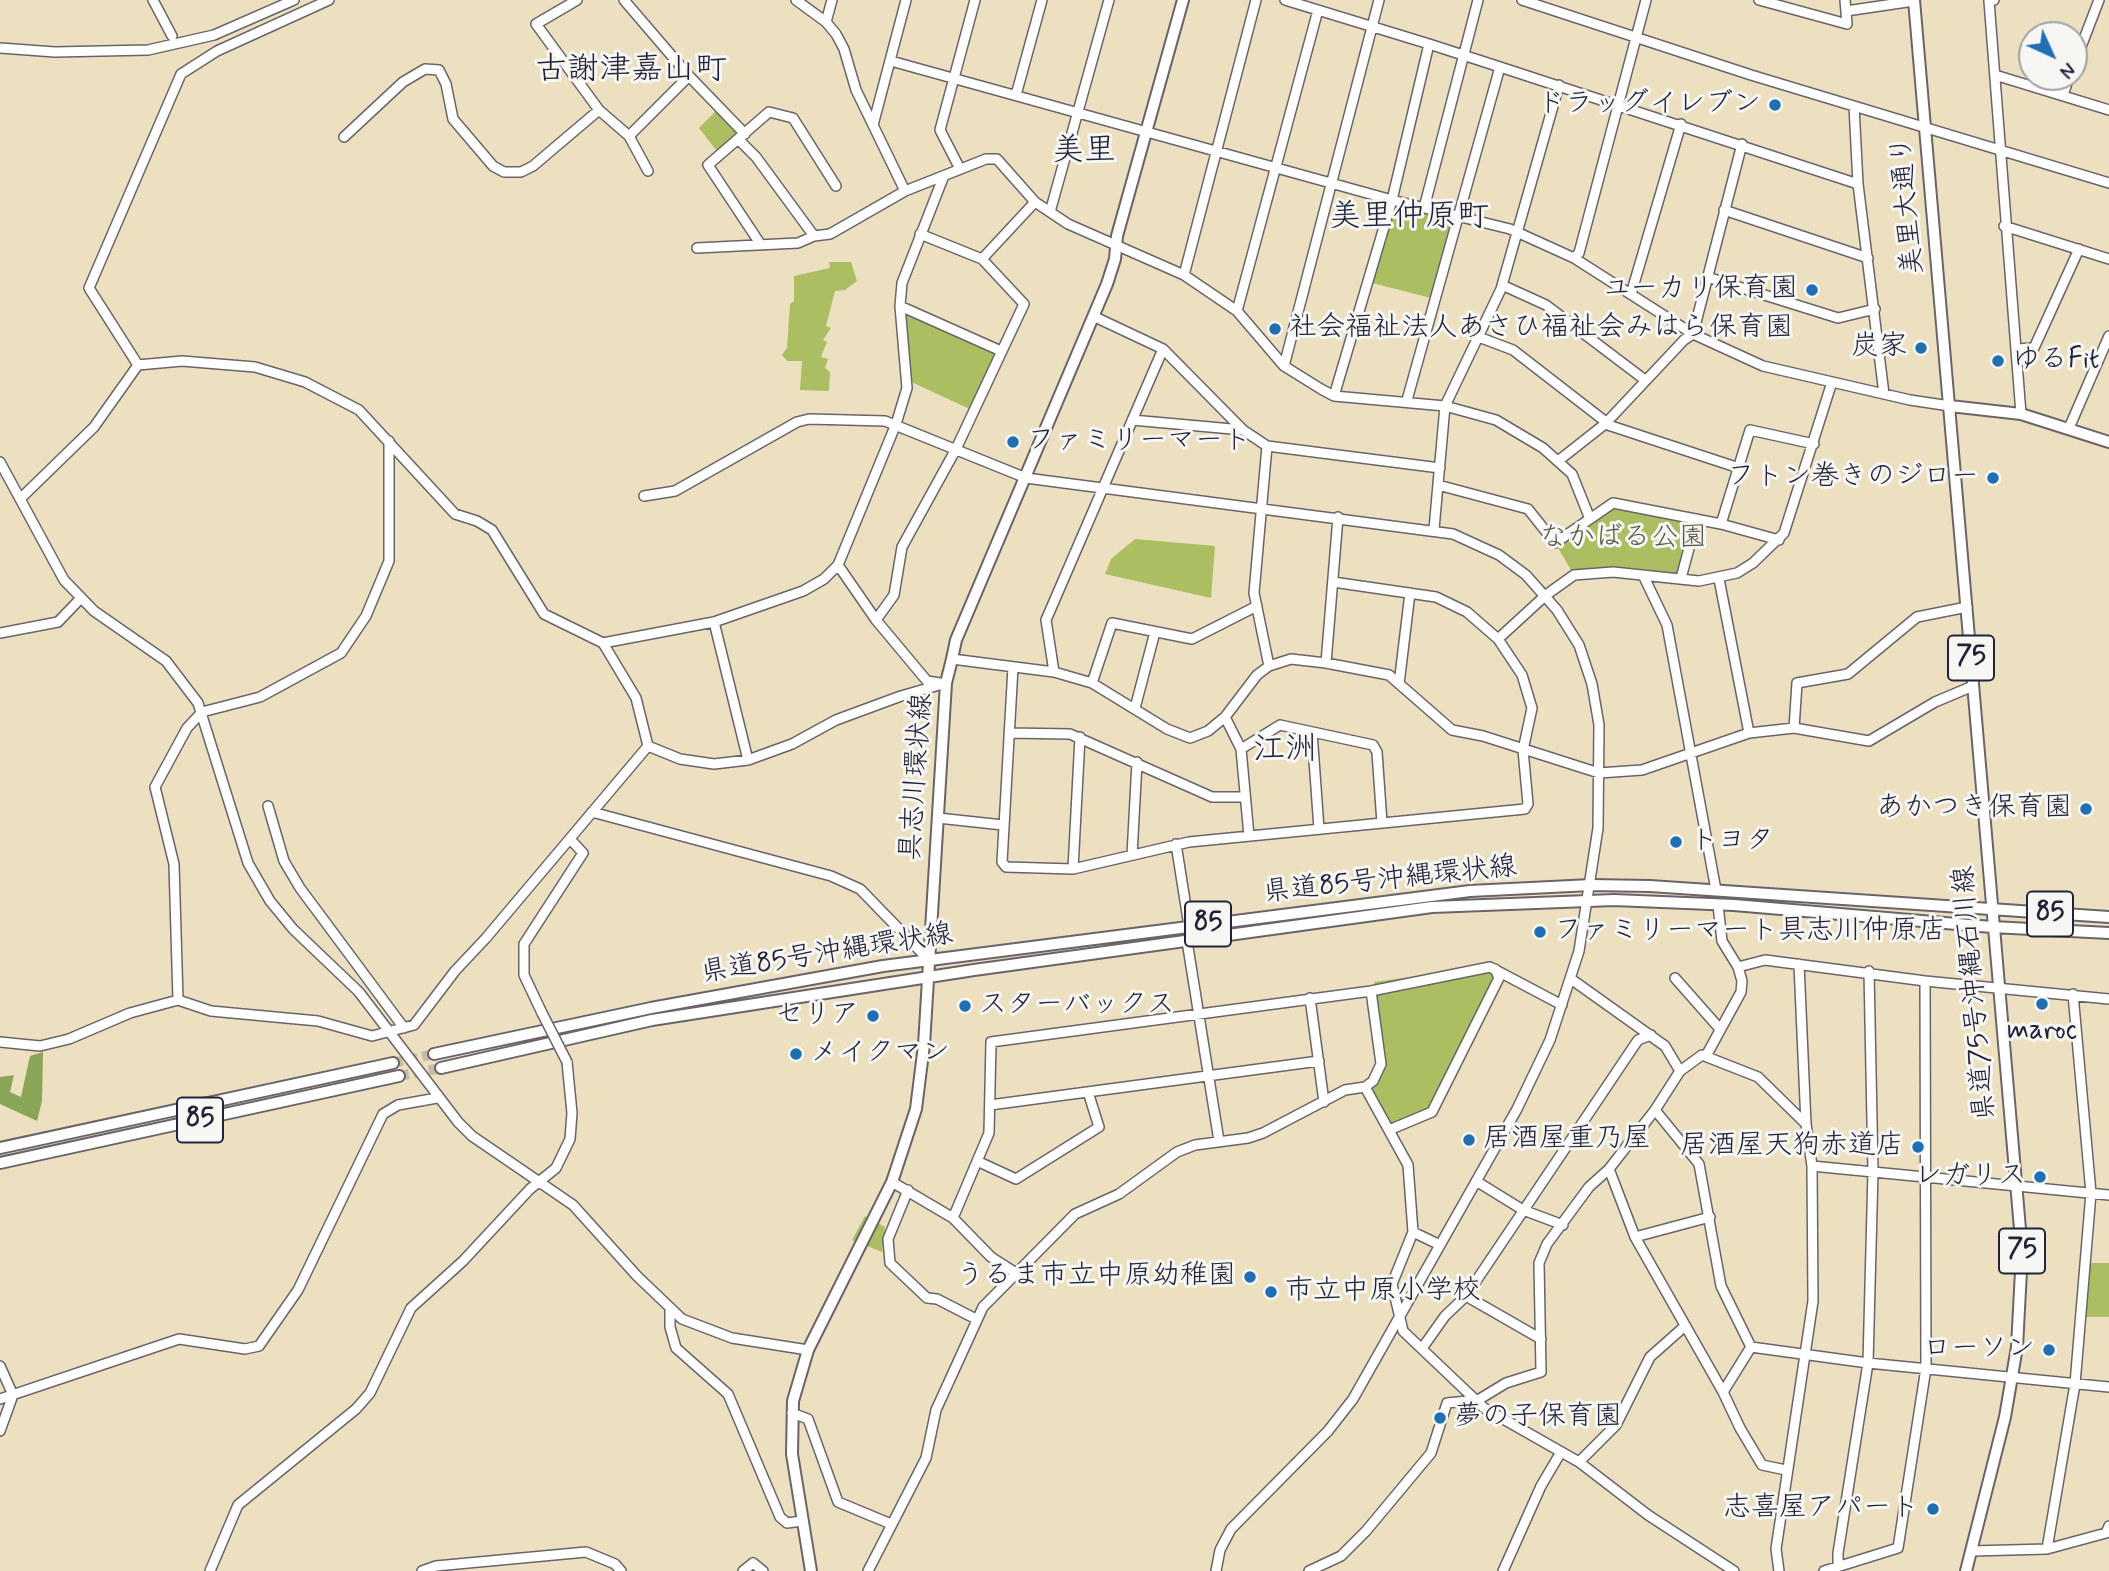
<!DOCTYPE html>
<meta charset="utf-8">
<style>
body{margin:0}
#map{position:relative;width:2109px;height:1571px;overflow:hidden;background:#ece0c0;font-family:Mynerve,sans-serif}
canvas{display:block}
.north{position:absolute;left:2018px;top:21px;width:70px;height:70px;box-sizing:border-box;background:#f6f6f2;border:2px solid #a1a1a9;border-radius:50%;rotate:135deg;font-size:19px;font-weight:700;line-height:28px;text-align:center;color:#22223b}
.north::after{content:'';display:block;margin:auto;width:24px;height:32px;background:#1f6fb2;clip-path:polygon(50% 0,100% 100%,50% 72%,0 100%)}
</style>
<div id="map">
<canvas width="2109" height="1571"></canvas>
<div class="north">N</div>
</div>
<script>
const c = document.querySelector('canvas').getContext('2d');
c.lineJoin = 'round';
function fillPath(path, color) {
  c.fillStyle = color;
  c.fill(path, 'evenodd');
}
function shape(rows) {
  const path = new Path2D();
  for (const r of rows) {
    path.moveTo(r[0], r[1]);
    for (let i = 2; i < r.length; i += 2) path.lineTo(r[i], r[i + 1]);
  }
  return path;
}
function trace(path, color, width, dash) {
  c.strokeStyle = color;
  c.lineWidth = width;
  c.lineCap = dash ? 'butt' : 'round';
  c.setLineDash(dash || []);
  c.stroke(path);
}
function label(font, color, halo, rows, align = 'center') {
  c.font = font + ' Mynerve,"Klee One",sans-serif';
  c.lineWidth = 6;
  c.setLineDash([]);
  c.textBaseline = 'middle';
  c.strokeStyle = halo;
  c.fillStyle = color;
  for (const [text, x, y, turn = 0] of rows) {
    c.save();
    c.translate(x, y);
    c.rotate((+turn || 0) * Math.PI / 180);
    c.textAlign = isNaN(turn) ? turn : align;
    if (halo) c.strokeText(text, 0, 0);
    c.fillText(text, 0, 0);
    c.restore();
  }
}
fillPath(shape([
 [719,108,745,135,720,155,699,128],
 [1392,200,1457,217,1435,299,1368,282],
 [829,262,851,262,857,281,845,290,835,291,826,326,831,328,823,340,827,342,821,357,828,359,825,368,830,372,829,391,800,390,802,361,787,361,782,355,787,348,790,304,794,301,794,276,830,268],
 [900,306,1001,351,974,411,907,380],
 [1613,503,1697,519,1681,578,1574,575,1555,543],
 [1135,539,1215,546,1211,598,1105,574,1111,559],
 [1488,966,1499,978,1430,1113,1389,1129,1365,1087,1380,1063,1374,982],
 [865,1216,885,1227,882,1252,852,1240],
 [2086,1263,2109,1263,2109,1317,2082,1317]
]), '#acbe62');
fillPath(shape([
 [43,1052,42,1101,37,1121,0,1104,0,1077,14,1075,10,1092,21,1097,30,1056]
]), '#89a558');
trace(shape([
 [393,1063,434,1054],
 [399,1076,441,1068]
]), '#c4baa5', 10, [10, 5]);
const minor = shape([
 [153,0,172,36],
 [577,0,536,24,599,110,629,136,648,171],
 [624,0,689,76,745,134],
 [796,0,826,22,836,34,844,49,856,90,873,125],
 [1285,0,1429,44,1392,200,1334,396],
 [1522,0,1751,75,2109,183],
 [1759,0,1847,24,1845,0],
 [1994,0,1989,1,2021,414],
 [1846,11,1914,1],
 [826,22,832,0],
 [1429,44,1500,67],
 [0,48,55,52,148,50,214,35,294,0],
 [891,61,1392,200,1510,229,1574,258,1693,334,1763,366,1910,400,1950,406],
 [2074,65,2099,0],
 [1995,75,2109,110],
 [1016,95,1042,0],
 [2063,95,2069,77],
 [1854,106,1858,184,1884,394],
 [629,136,689,76],
 [344,137,403,82,425,69,439,70,446,84,453,119,493,166,504,172,521,172,533,166,599,110],
 [739,140,756,157,814,236],
 [960,169,940,130,975,0],
 [905,191,873,125,906,0],
 [1424,208,1478,0],
 [1724,210,1868,258],
 [1050,212,1109,0],
 [2004,226,2109,259],
 [761,245,708,165,769,112,793,118,836,186],
 [697,248,798,243,814,236,830,234,905,191,986,159,997,159,1035,202,1068,224,1184,275,1237,311,1284,366,1321,389,1334,396,1445,406,1496,420,1543,448,1572,474,1590,519],
 [1574,258,1579,253,1646,0],
 [982,259,1035,202],
 [1184,275,1256,0],
 [1707,277,1838,318,1875,309],
 [1502,285,1546,305,1645,380],
 [1631,294,1681,124],
 [900,306,1001,351],
 [1237,311,1318,10],
 [1095,317,1163,349,1243,430,1267,446,1440,468],
 [1476,336,1513,350,1606,422],
 [2017,349,2034,348,2079,249],
 [138,365,89,288,181,74,217,51,329,0],
 [1284,366,1379,0],
 [1407,400,1500,67,1858,184],
 [1132,420,1243,430],
 [1605,424,1739,468],
 [2069,428,2109,336],
 [1267,446,1254,593,1269,666],
 [1558,461,1605,424,1684,340,1693,334,1742,144],
 [0,462,64,580,94,611,166,661,198,703,248,863,270,901,293,929,359,992,458,1122,472,1136,573,1205,637,1276,682,1319,732,1338,808,1350],
 [1438,485,1528,509,1555,543,1613,503,1721,524,1750,430,1814,444],
 [644,496,675,491,797,422,809,419,885,421,1026,478,1453,534,1499,555,1526,575,1557,610,1579,645,1592,684,1599,725,1598,828,1579,951,1550,1040,1517,1109,1353,1399,1328,1431,1231,1529,1220,1550,1216,1571],
 [20,499,94,427,138,365,182,361,255,367,305,382,359,410,455,514,477,521,492,530,544,614,603,643],
 [1721,524,1779,540],
 [1434,529,1445,406,1501,289,1559,85],
 [838,565,876,620,927,681,940,683],
 [1643,575,1667,625,1716,890],
 [1681,578,1697,519],
 [1719,579,1749,733],
 [876,620,894,595,902,547,956,449,1024,304,982,259,920,234],
 [714,622,748,760],
 [0,633,58,622,80,599],
 [1498,639,1546,595,1574,575,1613,572,1699,581,1737,573,1753,563,1784,533,1832,382],
 [952,659,1054,672,1092,683,1167,729,1190,738,1208,731,1225,717,1257,675,1269,666,1291,659,1326,663,1389,675,1452,730,1483,736,1599,773,1642,770,1749,733,1794,728,1869,741,1935,702,1973,686],
 [1326,663,1338,517],
 [1013,667,1002,862,1006,867,1073,869,1189,842,1525,809,1528,804,1523,750,1532,708,1522,675,1498,639,1467,612,1436,597,1333,582],
 [1054,672,1046,620,1163,349],
 [1092,683,1112,623,1192,639,1257,606],
 [1399,684,1410,593],
 [1135,708,1155,632],
 [1225,717,1241,749,1249,836],
 [1794,728,1797,683,1848,674,1917,617,1967,607],
 [1312,732,1319,829],
 [1009,733,1070,734,1212,797,1243,797],
 [648,746,680,759,714,764,748,760,792,744,836,720,901,696,946,683],
 [1241,749,1280,725,1373,745,1377,752,1382,823],
 [268,806,284,861,300,888,404,1028],
 [592,812,831,876,860,889,929,960],
 [938,818,1003,825],
 [1176,844,1189,926],
 [1132,855,1137,762],
 [1073,869,1080,737],
 [1187,941,1219,1141],
 [1738,967,1765,960,1925,981,2109,999],
 [1675,978,1720,1029],
 [1571,979,1665,1046,1680,1071],
 [2073,994,2091,1193,2075,1384,2047,1549,2106,1533,2109,1526],
 [1310,998,1324,1102],
 [178,1000,174,864,155,787,187,728,202,712,260,697,341,653,366,616,389,561,389,441],
 [542,1013,524,975,524,944,583,853,570,839],
 [0,1042,40,1046,69,1039,130,1013,178,1000,211,1011,318,1021,372,1036,414,1025,455,971,486,938,648,746,636,698,603,643,714,622,803,591,824,579,838,565,896,424,907,388,900,306,902,283,943,178],
 [1706,1056,1741,992,1742,981,1738,967,1722,941,1718,905],
 [1365,1087,1408,1165,1413,1232,1392,1284,1403,1331,1484,1408,1579,1462,1648,1515,1734,1571],
 [990,1105,1319,1061],
 [1655,1110,1699,1164,1721,1286,1751,1347],
 [1389,1130,1432,1112,1499,978,1495,969],
 [977,1161,1016,1179,1099,1127,1088,1092],
 [1812,1166,2109,1195],
 [1609,1169,1635,1237,1723,1392,1740,1428,1762,1465,1786,1470],
 [1476,1181,1523,1210,1563,1225],
 [892,1182,953,1218,991,1257,1016,1273],
 [908,1190,888,1239,890,1263,927,1298,937,1299,976,1319],
 [953,1218,989,1133,991,1042,1371,991,1490,967,1562,1005],
 [1413,1232,1440,1245],
 [1635,1237,1710,1217],
 [1466,1296,1541,1339],
 [670,1310,670,1327,676,1348,728,1394,780,1517,787,1523,802,1521],
 [1423,1347,1445,1316,1466,1296,1638,1040,1651,1035],
 [0,1366,13,1395,0,1431],
 [1723,1392,1751,1347,1868,1363,2109,1387],
 [0,1399,179,1339,245,1349,259,1346,298,1290,383,1114,398,1105,437,1098],
 [792,1413,808,1419,838,1502,891,1524],
 [1579,1462,1616,1425,1650,1357,1685,1326],
 [1972,1551,2047,1549],
 [1838,1566,1838,1553,1868,1363,1873,1171,1869,971],
 [210,1571,238,1505,356,1409,370,1393,411,1308,463,1261,530,1189,556,1168,570,1139,572,1113,567,1062],
 [422,1571,436,1566,586,1552,615,1564,621,1571],
 [743,1571,753,1563,763,1571],
 [868,1571,926,1458,936,1410,983,1307,1075,1214,1119,1194,1177,1152,1195,1145,1248,1138,1263,1133,1345,1090,1365,1087,1373,1081,1381,1064,1371,991],
 [1309,1571,1341,1556,1366,1531,1431,1453,1447,1403,1478,1400,1506,1383,1541,1372,1539,1263,1547,1244,1589,1187,1609,1169,1655,1110,1680,1071,1702,1055,1758,1077,1806,1124],
 [1503,1571,1541,1486,1561,1452],
 [1779,1571,1776,1549,1813,1301,1812,1166,1806,1124,1799,964],
 [1824,1571,1898,1548,1926,1368,1925,981]
]);
const major = shape([
 [1914,0,2022,1252,2017,1347,2005,1417,1966,1571],
 [1950,406,2021,414,2109,442],
 [434,1054,651,1008,883,966,1470,891,1591,885,1650,886,2109,917],
 [441,1068,652,1020,974,970,1432,907,1614,900,1734,905,1992,927,2109,933],
 [0,1148,393,1063],
 [0,1163,399,1076],
 [811,1571,792,1454,793,1401,808,1350,892,1182,916,1109,924,1045,946,683,952,659,956,640,1107,284,1115,259,1117,236,1183,0]
]);
trace(minor, '#69646a', 12);
trace(major, '#69646a', 14);
trace(minor, '#fff', 9);
trace(major, '#fff', 10);
const minorBridge = shape([
 [542,1013,567,1062]
]);
trace(minorBridge, '#69646a', 12, []);
trace(minorBridge, '#fff', 9);
for (const [x, y, r, color] of [
 [1775,105,7,"#1f6fb2"],
 [1812,290,7,"#1f6fb2"],
 [1275,329,7,"#1f6fb2"],
 [1921,348,7,"#1f6fb2"],
 [1998,361,7,"#1f6fb2"],
 [1013,442,7,"#1f6fb2"],
 [1993,478,7,"#1f6fb2"],
 [2086,809,7,"#1f6fb2"],
 [1676,842,7,"#1f6fb2"],
 [1540,932,7,"#1f6fb2"],
 [2042,1004,7,"#1f6fb2"],
 [965,1006,7,"#1f6fb2"],
 [873,1016,7,"#1f6fb2"],
 [796,1054,7,"#1f6fb2"],
 [1469,1140,7,"#1f6fb2"],
 [1918,1147,7,"#1f6fb2"],
 [2040,1177,7,"#1f6fb2"],
 [1250,1277,7,"#1f6fb2"],
 [1271,1292,7,"#1f6fb2"],
 [2049,1350,7,"#1f6fb2"],
 [1440,1418,7,"#1f6fb2"],
 [1933,1509,7,"#1f6fb2"]
]) {
  const dot = new Path2D();
  dot.arc(x, y, r, 0, 2 * Math.PI);
  c.fillStyle = color;
  c.fill(dot);
  trace(dot, '#f6f6f2', 2.5);
}
for (const [x, y, w] of [
 [1971,658,46],
 [2050,914,46],
 [1208,924,46],
 [200,1120,46],
 [2022,1251,46]
]) {
  const box = new Path2D();
  box.roundRect(x - w / 2, y - 22.5, w, 45, 5);
  c.fillStyle = '#f6f6f2';
  c.fill(box);
  trace(box, '#22223b', 2);
}
label('bold 26px', '#22223b', null, [
 ["75",1971,658],
 ["85",2050,914],
 ["85",1208,924],
 ["85",200,1120],
 ["75",2022,1251]
]);
label('28px', '#22223b', '#f6f6f2', [
 ["ドラッグイレブン",1761,105],
 ["ユーカリ保育園",1798,290],
 ["社会福祉法人あさひ福祉会みはら保育園",1289,329,"left"],
 ["炭家",1907,348],
 ["ゆるFit",2012,361,"left"],
 ["ファミリーマート",1027,442,"left"],
 ["フトン巻きのジロー",1979,478],
 ["あかつき保育園",2072,809],
 ["トヨタ",1690,842,"left"],
 ["ファミリーマート具志川仲原店",1554,932,"left"],
 ["スターバックス",979,1006,"left"],
 ["セリア",859,1016],
 ["maroc",2042,1032,"center"],
 ["メイクマン",810,1054,"left"],
 ["居酒屋重乃屋",1483,1140,"left"],
 ["居酒屋天狗赤道店",1904,1147],
 ["レガリス",2026,1177],
 ["うるま市立中原幼稚園",1236,1277],
 ["市立中原小学校",1285,1292,"left"],
 ["ローソン",2035,1350],
 ["夢の子保育園",1454,1418,"left"],
 ["志喜屋アパート",1919,1509]
], 'right');
label('28px', '#22223b', '#f6f6f2', [
 ["美里大通り",1909,205,-95],
 ["具志川環状線",918,777,-86],
 ["県道85号沖縄環状線",1390,881,-6],
 ["県道85号沖縄環状線",827,955,-9],
 ["県道75号沖縄石川線",1976,993,-95]
]);
label('28px', '#525949', '#f6f6f2', [
 ["なかばる公園",1623,539]
]);
label('32px', '#22223b', '#f6f6f2', [
 ["古謝津嘉山町",631,71],
 ["美里",1084,152],
 ["美里仲原町",1409,218],
 ["江洲",1285,751]
]);
</script>
